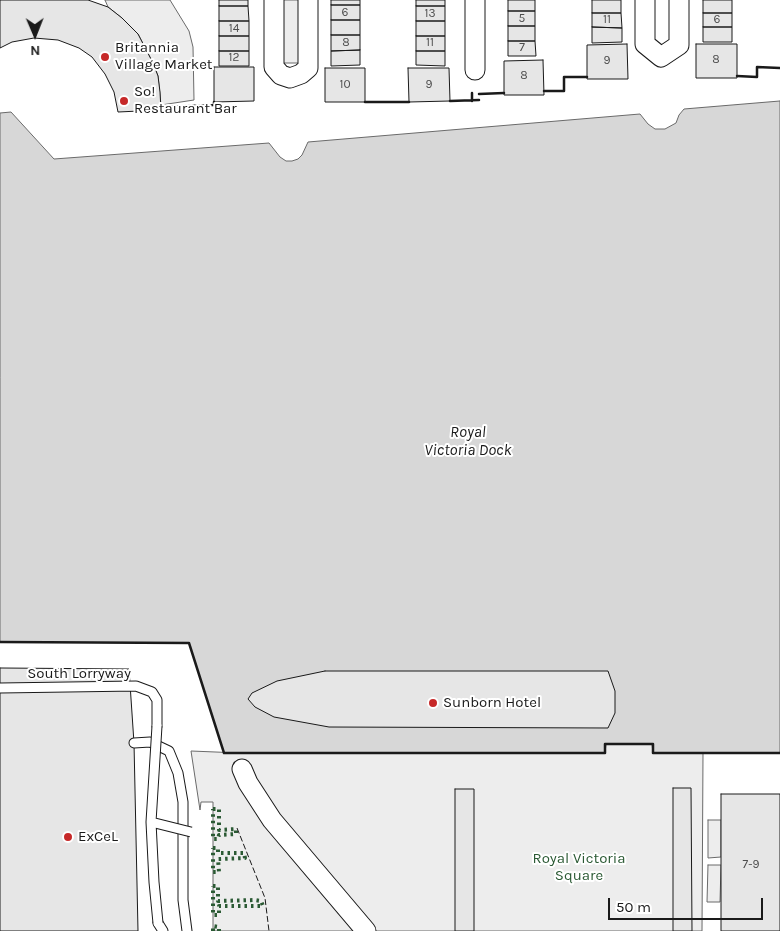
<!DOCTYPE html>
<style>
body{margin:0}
#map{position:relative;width:780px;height:931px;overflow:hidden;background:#fff;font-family:Karla,sans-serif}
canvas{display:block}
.north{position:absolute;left:10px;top:10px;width:50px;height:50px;-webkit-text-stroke:4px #fff;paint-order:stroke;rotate:179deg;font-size:14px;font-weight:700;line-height:20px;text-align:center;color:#1a1a1a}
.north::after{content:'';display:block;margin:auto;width:18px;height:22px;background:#1a1a1a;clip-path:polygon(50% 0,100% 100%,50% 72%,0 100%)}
.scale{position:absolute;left:608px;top:898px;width:155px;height:22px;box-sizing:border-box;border:2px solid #1a1a1a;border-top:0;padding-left:6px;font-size:15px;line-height:18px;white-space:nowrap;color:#1a1a1a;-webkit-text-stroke:4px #fff;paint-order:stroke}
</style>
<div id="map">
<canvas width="780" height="931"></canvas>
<div class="north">N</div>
<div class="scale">50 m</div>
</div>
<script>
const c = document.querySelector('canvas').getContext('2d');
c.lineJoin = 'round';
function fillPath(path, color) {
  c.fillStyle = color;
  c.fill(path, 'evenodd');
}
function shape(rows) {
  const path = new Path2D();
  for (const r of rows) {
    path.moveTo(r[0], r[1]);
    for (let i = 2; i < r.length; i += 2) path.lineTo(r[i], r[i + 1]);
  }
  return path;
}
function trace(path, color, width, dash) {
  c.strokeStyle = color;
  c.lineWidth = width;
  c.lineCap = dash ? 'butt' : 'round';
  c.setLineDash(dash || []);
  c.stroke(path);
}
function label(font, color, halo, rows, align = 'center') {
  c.font = font + ' Karla,sans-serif';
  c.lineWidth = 4;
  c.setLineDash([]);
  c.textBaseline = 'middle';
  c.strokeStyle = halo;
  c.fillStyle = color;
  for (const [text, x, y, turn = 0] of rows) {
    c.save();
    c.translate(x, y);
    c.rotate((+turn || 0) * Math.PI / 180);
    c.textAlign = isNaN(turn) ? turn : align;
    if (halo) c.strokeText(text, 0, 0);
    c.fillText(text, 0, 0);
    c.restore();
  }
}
const built = shape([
 [105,0,170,0,189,31,193,47,194,100,161,105,158,76,153,63,138,34,122,18,108,7,105,0],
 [281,0,300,0,300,63,280,63,281,0],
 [605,744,653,744,653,753,703,753,702,931,213,931,213,802,201,802,200,810,191,751,240,753,605,753,605,744],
 [708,820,721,820,721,857,708,858,708,820],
 [708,865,721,865,720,902,707,902,708,865]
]);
fillPath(built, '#ededed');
trace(built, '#6a6a6a', 1);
const water = shape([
 [780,101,780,753,653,753,652,744,606,744,605,753,224,753,189,643,0,642,0,113,11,112,54,159,269,143,280,157,286,161,292,161,298,159,302,155,308,142,640,114,648,124,655,129,665,129,676,123,679,115,684,109,780,101]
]);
fillPath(water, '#d7d7d7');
trace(water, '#6a6a6a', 1);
const building = shape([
 [0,0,88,0,108,7,122,18,138,34,153,63,158,76,160,92,161,110,118,112,114,92,105,74,92,57,79,48,58,40,34,38,12,42,0,48,0,0],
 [219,0,248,0,248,6,219,6,219,0],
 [331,0,360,0,360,5,331,5,331,0],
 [416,0,445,0,445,6,416,6,416,0],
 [508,0,535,0,535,11,508,11,508,0],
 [592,0,621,0,621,13,592,13,592,0],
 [703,0,732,0,732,13,703,13,703,0],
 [331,5,360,5,360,20,331,20,331,5],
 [219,6,248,6,249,21,219,21,219,6],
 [416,6,445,6,445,21,416,21,416,6],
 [508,11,535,11,535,26,508,26,508,11],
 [592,13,621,13,622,28,592,27,592,13],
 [703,13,732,13,732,27,703,27,703,13],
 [331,20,360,20,360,35,331,35,331,20],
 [219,21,249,21,249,36,219,36,219,21],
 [416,21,445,21,445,36,416,36,416,21],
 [508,26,535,26,535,41,508,41,508,26],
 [592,27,622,28,622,42,592,43,592,27],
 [703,27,732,27,732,42,703,42,703,27],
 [331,35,360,35,360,50,331,51,331,35],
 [219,36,249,36,249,51,219,51,219,36],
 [416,36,445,36,445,51,416,51,416,36],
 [508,41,535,41,536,56,508,56,508,41],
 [627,44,628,79,587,79,587,45,627,44],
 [696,44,737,44,737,78,696,78,696,44],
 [360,50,360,65,331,66,331,51,360,50],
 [219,51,249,51,249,66,219,66,219,51],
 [416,51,445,51,445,66,416,65,416,51],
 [543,60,544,95,504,95,504,61,543,60],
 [214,67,254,67,254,101,214,102,214,67],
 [325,68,365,68,365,102,325,102,325,68],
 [408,68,449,68,450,101,409,102,408,68],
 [0,668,129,669,134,743,138,931,0,931,0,668],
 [325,671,608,671,615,691,615,713,608,728,329,727,274,717,255,707,248,699,252,693,277,681,325,671],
 [673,788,691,788,692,931,673,931,673,788],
 [455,789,474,789,474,931,455,931,455,789],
 [721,794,780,794,780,931,721,931,721,794]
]);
fillPath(building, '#e6e6e6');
trace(building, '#1a1a1a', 1);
const lane = shape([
 [0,688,136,686,152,692,157,700,157,726],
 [134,743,150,742,169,751,178,773,183,802,183,900,187,931],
 [158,923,163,931]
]);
const street = shape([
 [274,0,274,67,281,75,290,78,301,74,308,68,308,0],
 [645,0,645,44,661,57,679,45,679,0],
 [475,70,475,0],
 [242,769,248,783,272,820,366,931]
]);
trace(lane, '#1a1a1a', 11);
trace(street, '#1a1a1a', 21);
trace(lane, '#fff', 9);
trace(street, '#fff', 19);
const laneBridge = shape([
 [157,726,151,822,154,882,158,923],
 [151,822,191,832]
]);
trace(laneBridge, '#1a1a1a', 11, []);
trace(laneBridge, '#fff', 9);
trace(shape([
 [213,809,219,809,219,830,236,829,236,834,219,835,218,839,213,839,213,809],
 [213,848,218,848,218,853,244,853,245,858,218,859,219,872,213,872,213,848],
 [213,886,218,886,218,901,255,900,261,901,263,906,219,906,219,915,213,915,213,886],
 [213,931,213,926,219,927,219,931]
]), '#2b5a34', 4, [2.5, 4]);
trace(shape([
 [237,828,265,898,269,931]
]), '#1a1a1a', 1, [6, 2.5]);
trace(shape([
 [737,76,757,77,757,67,780,68],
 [544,91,564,91,564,77,587,77],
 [479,94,504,93],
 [450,101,479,100],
 [472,101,472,93],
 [365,102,409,102],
 [161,107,214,105,214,102],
 [0,642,189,643,224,753,605,753,605,744,653,744,653,753,780,753]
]), '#1a1a1a', 2.5);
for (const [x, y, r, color] of [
 [105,57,5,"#c62828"],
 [124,101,5,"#c62828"],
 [433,703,5,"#c62828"],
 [68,837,5,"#c62828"]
]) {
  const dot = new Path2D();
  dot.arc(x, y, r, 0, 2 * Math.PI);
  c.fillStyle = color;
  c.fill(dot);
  trace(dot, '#fff', 2);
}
label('12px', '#4d4d4d', null, [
 ["6",345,13],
 ["13",430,14],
 ["5",522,19],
 ["11",607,20],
 ["6",717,20],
 ["14",234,29],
 ["8",346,43],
 ["11",430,43],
 ["7",522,48],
 ["12",234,58],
 ["8",716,60],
 ["9",607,61],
 ["8",524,76],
 ["10",345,85],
 ["9",429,85],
 ["7-9",751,865]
]);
label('15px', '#1a1a1a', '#fff', [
 ["Britannia",115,48],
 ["Village Market",115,65],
 ["So!",134,92],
 ["Restaurant Bar",134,109],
 ["Sunborn Hotel",443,703],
 ["ExCeL",78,837]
], 'left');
label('15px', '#1a1a1a', '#fff', [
 ["South Lorryway",79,674]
]);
label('15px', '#2b5a34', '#fff', [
 ["Royal Victoria",579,859],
 ["Square",579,876]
]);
label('italic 16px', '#1a1a1a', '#fff', [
 ["Royal",468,432],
 ["Victoria Dock",468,450]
]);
</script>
